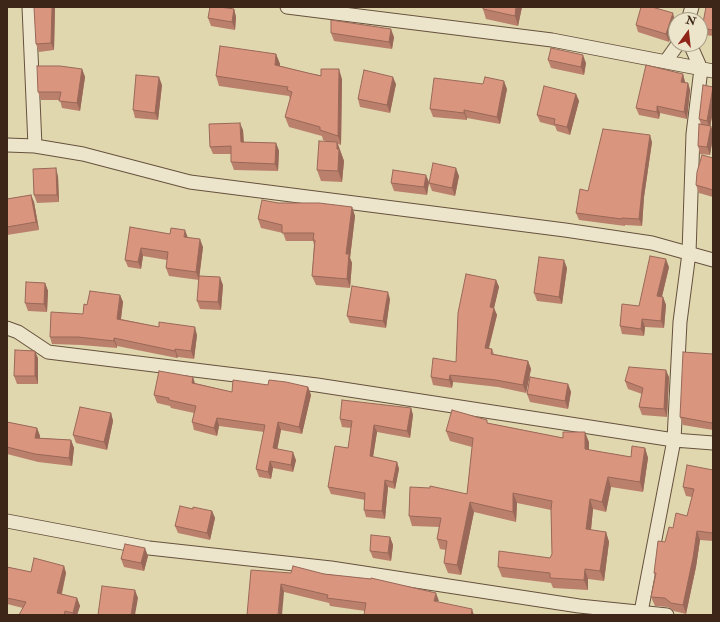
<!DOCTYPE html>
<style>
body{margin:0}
#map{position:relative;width:720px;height:622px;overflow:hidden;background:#e1d7af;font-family:"IM FELL Double Pica",serif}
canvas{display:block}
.frame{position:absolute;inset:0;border:8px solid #3d2617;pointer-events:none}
.north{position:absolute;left:668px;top:12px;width:40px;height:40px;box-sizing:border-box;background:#ece5cb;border:1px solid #a69983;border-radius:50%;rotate:15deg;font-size:11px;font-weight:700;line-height:16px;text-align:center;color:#3d2617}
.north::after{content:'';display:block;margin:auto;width:14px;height:18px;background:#8f2418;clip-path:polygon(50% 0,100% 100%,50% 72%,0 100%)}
</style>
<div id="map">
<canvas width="720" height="622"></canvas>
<div class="frame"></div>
<div class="north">N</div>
</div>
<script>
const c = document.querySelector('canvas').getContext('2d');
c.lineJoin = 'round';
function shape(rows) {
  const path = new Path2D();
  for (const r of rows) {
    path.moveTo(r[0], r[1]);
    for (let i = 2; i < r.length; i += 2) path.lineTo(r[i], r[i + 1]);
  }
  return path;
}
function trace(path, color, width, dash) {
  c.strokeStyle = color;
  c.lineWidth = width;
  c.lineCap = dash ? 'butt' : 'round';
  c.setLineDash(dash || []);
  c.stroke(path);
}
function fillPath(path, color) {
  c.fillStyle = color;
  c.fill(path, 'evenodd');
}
const street = shape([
 [29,7,35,146],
 [287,7,552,40,713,71],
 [688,20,692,7],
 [666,61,678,44],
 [7,145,35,146,83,154,190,182,565,230,652,243,713,260],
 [7,328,18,332,48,352,317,385,674,440,713,443],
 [7,521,149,548,331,568,579,606,667,615],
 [641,612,674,440,680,322,689,253,693,134,701,69,690,44]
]);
trace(street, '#66523d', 15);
trace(street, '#ece5cb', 13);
fillPath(shape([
 [55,7,54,50,39,52,36,44],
 [522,7,518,26,486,19,483,9],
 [713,7,713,36,705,35,702,28],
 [234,9,236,17,235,30,211,26,208,18],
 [675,21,669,42,638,32,636,25],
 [331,33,394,37,392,49,334,41],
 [276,54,280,64,280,66,308,73,342,79,341,145,338,144,344,161,342,182,321,181,317,170,328,142,323,140,322,136,289,127,285,117,290,99,289,96,219,86,216,76],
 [548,60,586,63,584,75,551,68],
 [82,69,85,77,80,111,62,108,60,100,41,100,38,92],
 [683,74,685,82,685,83,688,83,690,90,687,119,660,113,659,119,639,115,636,108],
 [396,84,390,113,360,107,358,99],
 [162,85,158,120,135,118,133,110],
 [713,87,713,111,710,126,713,132,713,137,710,155,700,154,698,146,701,124,699,119],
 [507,89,500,124,467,118,467,120,433,117,430,109],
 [576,94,579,101,570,135,557,131,555,126,540,122,537,115],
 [243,130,244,142,276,143,279,151,278,171,234,170,231,162,231,154,213,154,210,147],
 [652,142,644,197,642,226,625,225,625,226,579,220,576,213,588,191],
 [713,158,713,197,699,193,696,185],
 [58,176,59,202,37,203,34,195],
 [459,176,455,196,432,191,429,183],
 [429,182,427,195,394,191,391,183],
 [31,195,34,202,39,230,7,235,7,199],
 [278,203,352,207,355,216,350,258,352,263,350,288,316,285,312,276,314,245,313,241,286,241,283,233,261,228,258,219],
 [130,227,188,238,203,247,199,276,223,285,221,310,200,309,197,301,199,280,169,276,166,268,167,260,143,256,141,269,128,267,125,260],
 [669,267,662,297,663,297,666,305,664,328,645,327,644,336,622,334,620,326,639,306],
 [567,268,562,304,537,301,534,293],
 [496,280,499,287,494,308,497,315,489,348,492,349,494,354,528,361,531,369,526,393,498,387,453,382,452,388,433,385,431,377,456,362],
 [45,283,48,291,47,312,28,311,25,303],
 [120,295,123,302,121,319,197,335,194,359,178,357,177,358,117,346,117,348,81,345,52,344,50,337,83,314,87,305],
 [390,299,386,328,350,323,347,316],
 [713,354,713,430,683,425,680,417],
 [38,358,38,384,17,384,14,376],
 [193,377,195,383,232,392,268,385,308,387,311,395,302,434,281,430,277,449,296,460,293,472,273,468,271,479,259,477,256,469,264,432,219,426,217,436,194,430,192,422,194,413,171,408,170,406,157,403,154,395],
 [669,377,667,417,642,415,639,407,642,394,628,389,625,381],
 [568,384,571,392,568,409,530,402,527,394],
 [411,408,413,415,410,438,377,432,373,457,397,462,399,469,395,489,388,487,385,519,366,517,364,510,365,500,331,494,328,487,348,448,351,428,342,427,340,419],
 [111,413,113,421,107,450,76,443,73,435],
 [7,422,37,428,40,436,40,438,71,440,74,448,72,466,38,462,7,454],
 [488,423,563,438,589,442,589,450,596,451,631,457,645,448,648,458,643,492,611,487,606,512,593,509,591,530,606,532,609,542,604,581,588,579,588,590,553,588,551,583,502,577,498,567,550,558,552,554,551,510,517,503,516,522,474,512,461,575,448,573,444,563,446,550,440,549,437,539,439,527,412,526,409,516,467,494,472,447,450,441,446,431],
 [713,470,713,541,700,540,696,567,686,614,674,611,668,607,655,606,651,597,655,577,654,573,665,542,673,528,687,516,692,497,686,496,683,487],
 [193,509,212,511,215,518,210,540,178,533,175,526],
 [390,537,393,545,391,561,373,558,370,551],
 [148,556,144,571,124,567,121,559],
 [64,566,66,573,62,594,77,598,80,606,77,615,19,615,23,608,7,604,7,567,31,572],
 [291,573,324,574,371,579,365,611,330,606,329,603,284,592,247,615]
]), '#bb806c');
fillPath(shape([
 [52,7,55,7,54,50,51,43],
 [516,7,522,7,518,26,515,16],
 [234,9,236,17,235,30,232,22],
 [673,13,675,21,669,42,666,34],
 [391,29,394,37,392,49,389,42],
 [276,54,280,64,278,75,275,65],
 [583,55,586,63,584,75,581,67],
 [82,69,85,77,80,111,77,103],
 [339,69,342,79,341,145,338,136],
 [683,74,685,82,683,89,681,82],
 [159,77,162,85,158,120,155,113],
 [393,77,396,84,390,113,387,105],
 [504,81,507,89,500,124,497,117],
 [688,83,690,90,687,119,684,112],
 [713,87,713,111,710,128,707,121],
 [576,94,579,101,570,135,567,127],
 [657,106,660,113,659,119,657,112],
 [464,110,467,118,467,120,464,113],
 [240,123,243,130,244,150,241,142],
 [711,126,713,132,713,137,710,155,707,147],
 [650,135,652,142,644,197,642,226,639,219,642,190],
 [337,142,344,161,342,182,338,171],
 [276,143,279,151,278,171,275,164],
 [56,168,58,176,59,202,57,195],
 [456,168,459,176,455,196,452,188],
 [426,175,429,182,427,195,424,187],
 [31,195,34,202,39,230,36,222],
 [352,207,355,216,350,258,352,263,350,288,347,279,346,254],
 [185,230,188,238,184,237],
 [200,239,203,247,199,280,196,272],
 [141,248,143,256,141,269,138,262],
 [666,259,669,267,660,304,657,296],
 [564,260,567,268,562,304,559,297],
 [220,277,223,285,221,310,218,302],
 [496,280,499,287,494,308,497,315,487,355,485,348,490,307],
 [45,283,48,291,47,312,44,304],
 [388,292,390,299,386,328,383,321],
 [120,295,123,302,120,326,117,319],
 [663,297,666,305,664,328,661,321],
 [642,319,645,327,644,336,641,329],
 [195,327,197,335,194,359,191,351],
 [114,338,117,346,117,348,114,341],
 [175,349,178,357,177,358,175,351],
 [35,351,38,358,38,384,35,376],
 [528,361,531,369,526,393,523,385],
 [666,370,669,377,667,417,664,409],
 [450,375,453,382,452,388,449,380],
 [193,377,195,385,192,383],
 [568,384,571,392,568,409,565,401],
 [308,387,311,395,302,434,299,427],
 [411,408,413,415,410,438,407,431],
 [111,413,113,421,107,450,104,442],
 [217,418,219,426,217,436,214,428],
 [278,422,281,430,276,456,273,448],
 [374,425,377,432,372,463,370,456],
 [37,428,40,436,38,445,35,438],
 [585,432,589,442,589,459,585,449],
 [71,440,74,448,72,466,69,458],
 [645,448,648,458,643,492,640,482],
 [293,452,296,460,293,472,291,465],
 [270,461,273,468,271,479,268,472],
 [397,462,399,469,395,489,393,482],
 [608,477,611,487,606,512,602,502],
 [385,480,388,487,385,519,382,511],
 [513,493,517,503,516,522,513,512],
 [590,499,593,509,590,539,586,529],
 [470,502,474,512,461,575,457,565],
 [212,511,215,518,210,540,207,533],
 [697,531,700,540,696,567,686,614,683,605],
 [606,532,609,542,604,581,600,571],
 [390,537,393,545,391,561,388,553],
 [145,548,148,556,144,571,141,563],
 [64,566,66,573,60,600,57,593],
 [585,569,588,579,588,590,584,580],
 [281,584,284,592,282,615,278,615],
 [135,590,138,598,135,615,131,615],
 [436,593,439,601,434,601],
 [77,598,80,606,77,615,73,615,73,613],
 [472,609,474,615,471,615]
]), '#996858');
const building = shape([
 [34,7,52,7,51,43,36,44,34,7],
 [210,7,220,7,234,9,232,22,208,18,210,7],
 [483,7,516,7,515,16,483,9,483,7],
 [641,7,652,7,673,13,666,34,636,25,641,7],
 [706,7,713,7,713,30,702,28,706,7],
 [331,20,391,29,389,42,331,33,331,20],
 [220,46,276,54,275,65,308,73,321,76,321,69,339,69,338,136,320,130,320,127,285,117,292,92,287,90,288,87,216,76,220,46],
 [551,48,583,55,581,67,548,60,551,48],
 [646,65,683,74,681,82,688,83,684,112,657,106,657,112,636,108,646,65],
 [37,66,60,66,82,69,77,103,59,101,61,92,38,92,37,66],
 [364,70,393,77,387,105,358,99,364,70],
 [136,75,159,77,155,113,133,110,136,75],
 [485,77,504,81,497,117,464,110,464,113,430,109,434,78,483,84,485,77],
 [703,85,713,87,707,121,699,119,703,85],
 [544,86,576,94,567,127,554,124,555,119,537,115,544,86],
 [240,123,241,142,276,143,275,164,231,162,231,146,210,147,209,124,240,123],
 [699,124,711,126,707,147,698,146,699,124],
 [603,129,650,135,642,190,639,219,622,218,622,219,576,213,580,189,588,191,603,129],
 [319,141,337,142,337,149,339,149,338,171,317,170,319,141],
 [702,155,713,158,713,190,696,185,697,172,702,155],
 [433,163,456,168,452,188,429,183,433,163],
 [56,168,57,195,34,195,33,169,56,168],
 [393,170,426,175,424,187,391,183,393,170],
 [31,195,36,222,7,227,7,199,31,195],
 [262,200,278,203,319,203,352,207,346,254,349,254,347,279,312,276,315,240,313,240,314,233,282,233,282,225,258,219,262,200],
 [130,227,170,234,171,228,185,230,184,237,200,239,196,272,166,268,168,252,141,248,138,262,125,260,130,227],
 [650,256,666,259,657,296,663,297,661,321,642,319,641,329,620,326,622,304,639,306,650,256],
 [539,257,564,260,559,297,534,293,539,257],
 [466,274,496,280,490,307,494,308,485,348,492,349,491,354,528,361,523,385,496,380,450,375,449,380,431,377,433,358,456,362,458,313,466,274],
 [199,276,220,277,218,302,197,301,199,276],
 [26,282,45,283,44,304,25,303,26,282],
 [352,286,388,292,383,321,347,316,352,286],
 [90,291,120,295,117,319,159,327,159,322,195,327,191,351,175,349,175,351,114,338,114,341,78,337,50,337,51,312,83,314,84,304,87,305,90,291],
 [15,350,35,351,35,376,14,376,15,350],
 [683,352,713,354,713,419,712,423,680,417,683,352],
 [629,367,666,370,664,409,639,407,643,388,625,381,629,367],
 [159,371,193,377,192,383,232,392,233,380,268,385,269,380,286,382,308,387,299,427,278,422,273,448,293,452,291,465,270,461,268,472,256,469,265,425,217,418,214,428,192,422,196,406,169,400,169,398,154,395,159,371],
 [530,377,568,384,565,401,527,394,530,377],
 [342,400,411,408,407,431,374,425,370,456,397,462,393,482,385,480,382,511,364,510,365,493,328,487,335,446,348,448,352,421,340,419,342,400],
 [80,407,111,413,104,442,73,435,80,407],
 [452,410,487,420,487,423,563,438,563,432,585,432,585,449,596,451,631,457,632,446,645,448,640,482,608,477,602,502,590,499,586,529,606,532,600,571,585,569,584,580,550,578,550,573,498,567,499,551,550,558,552,554,551,510,552,501,513,493,513,512,470,502,457,565,444,563,447,541,437,539,441,518,409,516,410,487,430,488,430,486,467,494,473,438,446,431,452,410],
 [7,422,37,428,35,438,71,440,69,458,35,454,7,447,7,422],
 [687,465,713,470,713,533,697,531,693,558,683,605,671,603,665,598,651,597,656,573,654,573,658,541,665,542,669,527,673,528,676,513,687,516,694,489,683,487,687,465],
 [180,506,193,509,193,507,212,511,207,533,175,526,180,506],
 [371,535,390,537,388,553,370,551,371,535],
 [125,544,145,548,141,563,121,559,125,544],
 [34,558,64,566,57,593,77,598,73,613,65,611,64,615,19,615,26,602,7,598,7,567,31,572,34,558],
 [293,566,324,574,371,579,371,578,436,593,434,601,472,609,471,615,364,615,366,603,327,598,328,595,281,584,278,615,247,615,251,570,291,573,293,566],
 [102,586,135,590,131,615,98,615,102,586]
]);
fillPath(building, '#da957e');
trace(building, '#996858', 1);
</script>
